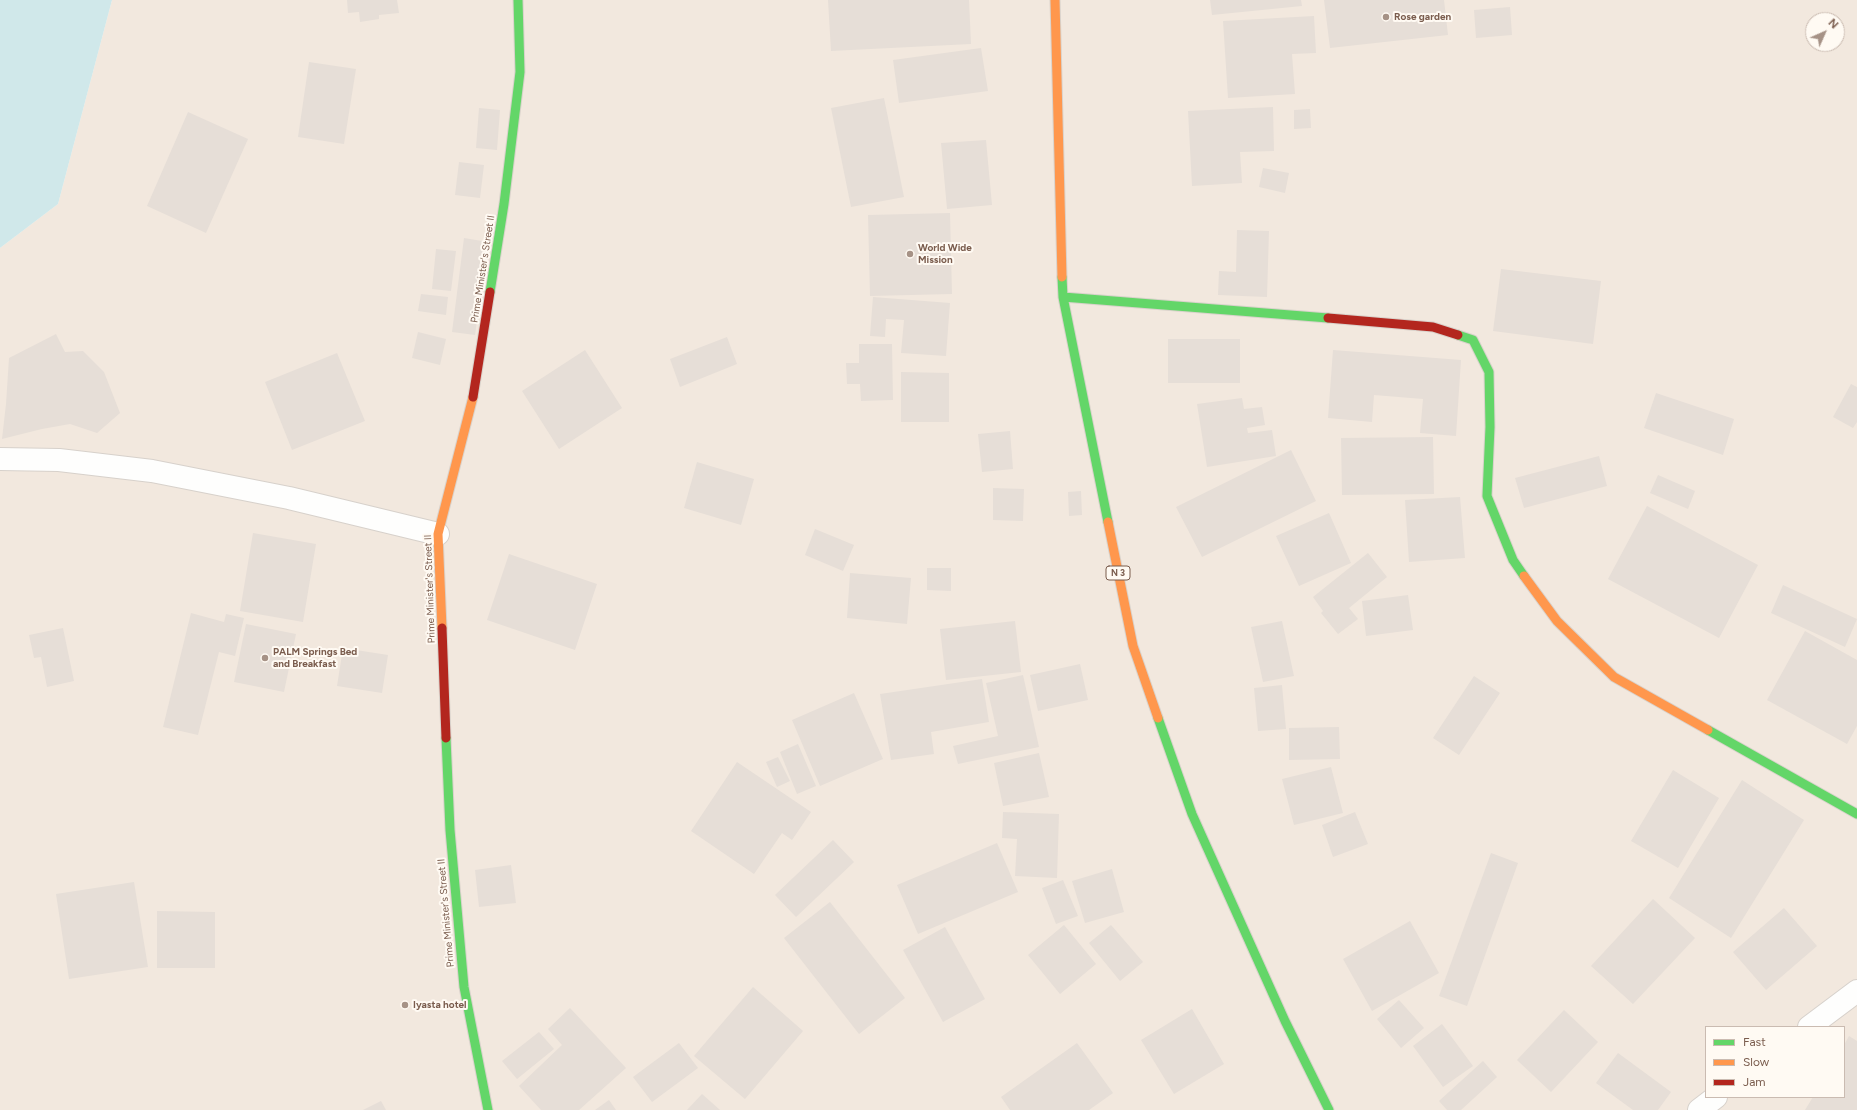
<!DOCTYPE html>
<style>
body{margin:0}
#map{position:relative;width:1857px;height:1110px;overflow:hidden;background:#f9f5f0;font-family:Figtree,sans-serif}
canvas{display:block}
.legend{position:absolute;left:1705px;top:1026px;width:140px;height:72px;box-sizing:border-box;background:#fffaf3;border:1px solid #cabbb1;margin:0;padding:5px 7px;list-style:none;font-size:12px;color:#7a5c4d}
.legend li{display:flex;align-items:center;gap:8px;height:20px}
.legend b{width:20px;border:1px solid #cabbb1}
.north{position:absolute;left:1805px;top:12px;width:40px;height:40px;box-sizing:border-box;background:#fffaf3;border:1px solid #cabbb1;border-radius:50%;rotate:45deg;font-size:11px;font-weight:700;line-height:16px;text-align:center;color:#7a5c4d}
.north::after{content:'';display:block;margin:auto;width:14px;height:18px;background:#a69286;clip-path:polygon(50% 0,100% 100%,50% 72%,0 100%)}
</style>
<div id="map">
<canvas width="1857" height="1110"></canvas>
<ul class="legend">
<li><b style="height:5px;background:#63d668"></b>Fast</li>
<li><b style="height:5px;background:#ff974d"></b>Slow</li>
<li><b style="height:5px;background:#b3261e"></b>Jam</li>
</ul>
<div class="north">N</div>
</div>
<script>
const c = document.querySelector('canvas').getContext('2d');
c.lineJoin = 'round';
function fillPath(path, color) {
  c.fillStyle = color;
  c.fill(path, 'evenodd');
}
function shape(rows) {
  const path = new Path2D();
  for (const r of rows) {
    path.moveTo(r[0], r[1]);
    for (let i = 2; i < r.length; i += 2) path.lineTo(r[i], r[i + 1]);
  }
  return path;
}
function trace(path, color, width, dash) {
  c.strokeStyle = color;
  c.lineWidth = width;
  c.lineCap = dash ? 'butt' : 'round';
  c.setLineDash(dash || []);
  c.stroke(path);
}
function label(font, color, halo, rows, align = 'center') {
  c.font = font + ' Figtree,sans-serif';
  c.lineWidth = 4;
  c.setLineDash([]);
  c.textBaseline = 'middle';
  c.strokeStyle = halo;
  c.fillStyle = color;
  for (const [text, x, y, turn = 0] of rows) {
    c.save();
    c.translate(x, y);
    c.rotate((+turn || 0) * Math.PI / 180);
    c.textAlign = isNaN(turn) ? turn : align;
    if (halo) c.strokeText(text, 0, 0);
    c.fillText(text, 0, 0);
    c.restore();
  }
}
fillPath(shape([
 [112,0,1857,0,1857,1110,0,1110,0,248,58,204],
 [1813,20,1837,20,1837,44,1813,44],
 [1706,1027,1844,1027,1844,1097,1706,1097]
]), '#f2e8de');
fillPath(shape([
 [0,0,112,0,58,204,0,248]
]), '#d0e8ea');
fillPath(shape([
 [347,0,397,0,399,13,379,15,379,19,360,22,359,12,348,13],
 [828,0,969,0,971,44,831,51],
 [1210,0,1301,0,1302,6,1212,15],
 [1324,0,1444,0,1448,35,1330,48],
 [1510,7,1512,35,1476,38,1474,10],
 [1314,16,1316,53,1292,54,1295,94,1228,98,1223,21],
 [981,48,988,91,899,103,893,60],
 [309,62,356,69,344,144,298,137],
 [884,98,904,197,851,207,831,108],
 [1273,107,1274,151,1240,152,1242,183,1192,186,1188,111],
 [479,108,500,110,497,150,476,148],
 [1310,109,1311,128,1294,129,1294,110],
 [188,112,248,139,206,233,147,206],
 [986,140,992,205,947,209,941,143],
 [459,162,484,165,480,198,455,195],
 [1263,168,1289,173,1285,193,1259,187],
 [950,213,952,294,870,296,868,215],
 [1237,230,1269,231,1267,297,1218,295,1219,271,1236,272],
 [464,238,488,242,475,335,452,332],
 [436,249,456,251,451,291,432,289],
 [1501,269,1601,281,1593,344,1493,331],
 [421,294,448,297,446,315,418,311],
 [873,297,950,303,946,356,901,353,904,320,886,319,885,337,870,336],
 [418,332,446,339,440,365,412,358],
 [56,334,65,352,83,351,104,372,120,413,97,433,70,424,42,429,2,439,6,404,9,358],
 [727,337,737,364,680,387,670,359],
 [1168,339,1240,339,1240,383,1168,383],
 [859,344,892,344,893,400,861,401,860,384,847,384,846,363,859,363],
 [585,350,622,408,559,449,522,391],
 [1333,350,1461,360,1456,436,1420,433,1423,399,1374,395,1372,422,1328,418],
 [337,353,365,421,292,450,265,382],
 [901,372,949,373,949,422,901,422],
 [1851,384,1857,387,1857,422,1853,428,1833,417],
 [1656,393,1734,419,1723,455,1644,428],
 [1242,398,1244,409,1262,407,1265,425,1247,428,1248,433,1272,430,1276,456,1207,467,1197,404],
 [1010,431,1013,469,982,472,978,434],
 [1433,437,1434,494,1342,495,1341,438],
 [1291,450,1316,501,1202,557,1176,507],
 [1599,456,1607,486,1524,508,1515,478],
 [697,462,754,479,741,525,684,508],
 [1658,475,1695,491,1688,509,1650,493],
 [993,488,1024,489,1023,521,993,520],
 [1081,491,1082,515,1069,516,1068,492],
 [1460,497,1465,558,1409,562,1405,500],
 [1647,506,1758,565,1719,638,1608,579],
 [1329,513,1351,563,1299,586,1276,536],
 [815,529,854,545,843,571,805,555],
 [253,533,316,544,303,622,240,611],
 [1368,553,1387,577,1349,608,1358,619,1338,634,1321,613,1323,611,1313,597],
 [509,554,597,584,575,650,487,620],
 [927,568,951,568,951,591,927,590],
 [850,573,911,578,907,624,847,618],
 [1783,585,1857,619,1845,647,1771,613],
 [1408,595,1413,630,1366,636,1362,601],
 [191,613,224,622,226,614,244,618,235,656,219,652,198,735,163,727],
 [1015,621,1021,672,946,680,940,629],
 [1282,621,1294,676,1263,682,1251,627],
 [246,624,296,634,284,692,234,682],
 [63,628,74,681,47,687,41,657,34,658,29,635],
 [1805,631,1857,660,1857,726,1847,744,1767,700],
 [343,648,388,655,382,693,337,686],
 [1080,664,1088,700,1038,711,1030,675],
 [1023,675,1039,747,958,764,953,746,998,736,986,683],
 [1474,676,1500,693,1459,755,1433,738],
 [982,679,989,722,931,732,934,754,891,760,880,694],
 [1282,685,1286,729,1258,731,1254,688],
 [854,693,883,759,820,786,792,720],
 [1339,727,1340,759,1289,760,1289,728],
 [798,744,816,786,797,794,780,752],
 [1039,753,1049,797,1003,806,994,763],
 [778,757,790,781,777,787,766,762],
 [737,762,811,812,792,840,782,833,754,874,691,831],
 [1331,767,1343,813,1294,825,1282,779],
 [1673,770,1719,798,1678,868,1631,841],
 [1742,780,1804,820,1731,938,1669,898],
 [1003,812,1059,814,1057,878,1015,876,1017,839,1002,838],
 [1355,812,1368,844,1333,857,1322,825],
 [833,840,854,862,796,917,775,895],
 [997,843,1018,892,918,934,897,885],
 [1491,853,1518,863,1467,1006,1439,996],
 [511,865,516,903,479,907,475,870],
 [1112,869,1124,912,1085,923,1072,881],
 [1063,880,1078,916,1056,924,1042,888],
 [134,882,148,967,69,979,56,894],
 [1653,899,1695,938,1633,1004,1591,966],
 [830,902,905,998,859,1034,784,938],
 [1784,908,1817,946,1766,990,1733,952],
 [157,911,215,912,215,968,157,968],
 [1410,921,1439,973,1372,1011,1343,959],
 [1064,925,1096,964,1060,994,1028,955],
 [1111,925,1143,962,1120,981,1089,943],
 [945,927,985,999,943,1022,903,950],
 [753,987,803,1031,745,1099,694,1056],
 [1399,1000,1424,1028,1401,1048,1377,1019],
 [570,1008,626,1068,579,1110,541,1110,519,1086,562,1045,548,1029],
 [1192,1009,1224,1064,1174,1094,1141,1040],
 [1564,1010,1598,1042,1551,1092,1517,1060],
 [1442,1024,1473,1066,1443,1087,1413,1046],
 [539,1032,554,1049,517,1079,502,1061],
 [1849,1036,1857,1041,1857,1110,1805,1110,1813,1097,1844,1097,1844,1045],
 [679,1043,698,1068,652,1102,633,1077],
 [1077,1043,1113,1093,1089,1110,1010,1110,1001,1097],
 [1618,1053,1671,1092,1658,1110,1633,1110,1596,1083],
 [1483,1061,1497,1077,1461,1110,1447,1110,1439,1101],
 [702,1094,720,1110,687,1110],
 [609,1100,616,1110,595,1110],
 [381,1101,386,1110,363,1110]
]), '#e6ded7');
const street = shape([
 [0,459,59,460,152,471,289,498,438,534],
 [1809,1027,1857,991],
 [1699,1110,1716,1097]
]);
const fast = shape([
 [1062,277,1063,297,1108,522],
 [490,292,504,204,520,72,518,0],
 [1063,297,1328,318],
 [1458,335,1473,340,1489,372,1490,427,1487,496,1513,560,1524,576],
 [1158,718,1192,814,1285,1021,1329,1110],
 [1708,730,1857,814],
 [446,738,450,830,464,987,488,1110]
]);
const slow = shape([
 [1055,0,1062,277],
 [1108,522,1133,646,1158,718],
 [1524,576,1557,621,1614,677,1708,730],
 [442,628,438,534,473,397]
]);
const jam = shape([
 [1328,318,1433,327,1458,335],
 [473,397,490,292],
 [442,628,446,738]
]);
trace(street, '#d7d1cb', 24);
trace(fast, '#d9d2cb', 11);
trace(slow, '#d9d2cb', 11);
trace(jam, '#d9d2cb', 11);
trace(street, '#fefefd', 22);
trace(fast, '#63d668', 9);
trace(slow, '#ff974d', 9);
trace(jam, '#b3261e', 9);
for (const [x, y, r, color] of [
 [1386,17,4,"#a69286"],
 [910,254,4,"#a69286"],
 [265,658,4,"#a69286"],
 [405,1005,4,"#a69286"]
]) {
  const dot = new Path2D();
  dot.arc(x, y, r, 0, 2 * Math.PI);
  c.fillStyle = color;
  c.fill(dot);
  trace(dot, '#fffaf3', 1.5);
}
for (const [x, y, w] of [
 [1118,573,24]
]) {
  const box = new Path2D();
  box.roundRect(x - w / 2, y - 7, w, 14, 3);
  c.fillStyle = '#fffaf3';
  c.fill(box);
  trace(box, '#7a5c4d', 1);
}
label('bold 9px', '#7a5c4d', null, [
 ["N 3",1118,573]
]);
label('bold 10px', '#7a5c4d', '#fffaf3', [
 ["Rose garden",1394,17],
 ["World Wide",918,248],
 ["Mission",918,260],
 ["PALM Springs Bed",273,652],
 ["and Breakfast",273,664],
 ["Iyasta hotel",413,1005]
], 'left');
label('10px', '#7a5c4d', '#fffaf3', [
 ["Prime Minister's Street II",483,269,-81],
 ["Prime Minister's Street II",430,589,-92],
 ["Prime Minister's Street II",446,913,-95]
]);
</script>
